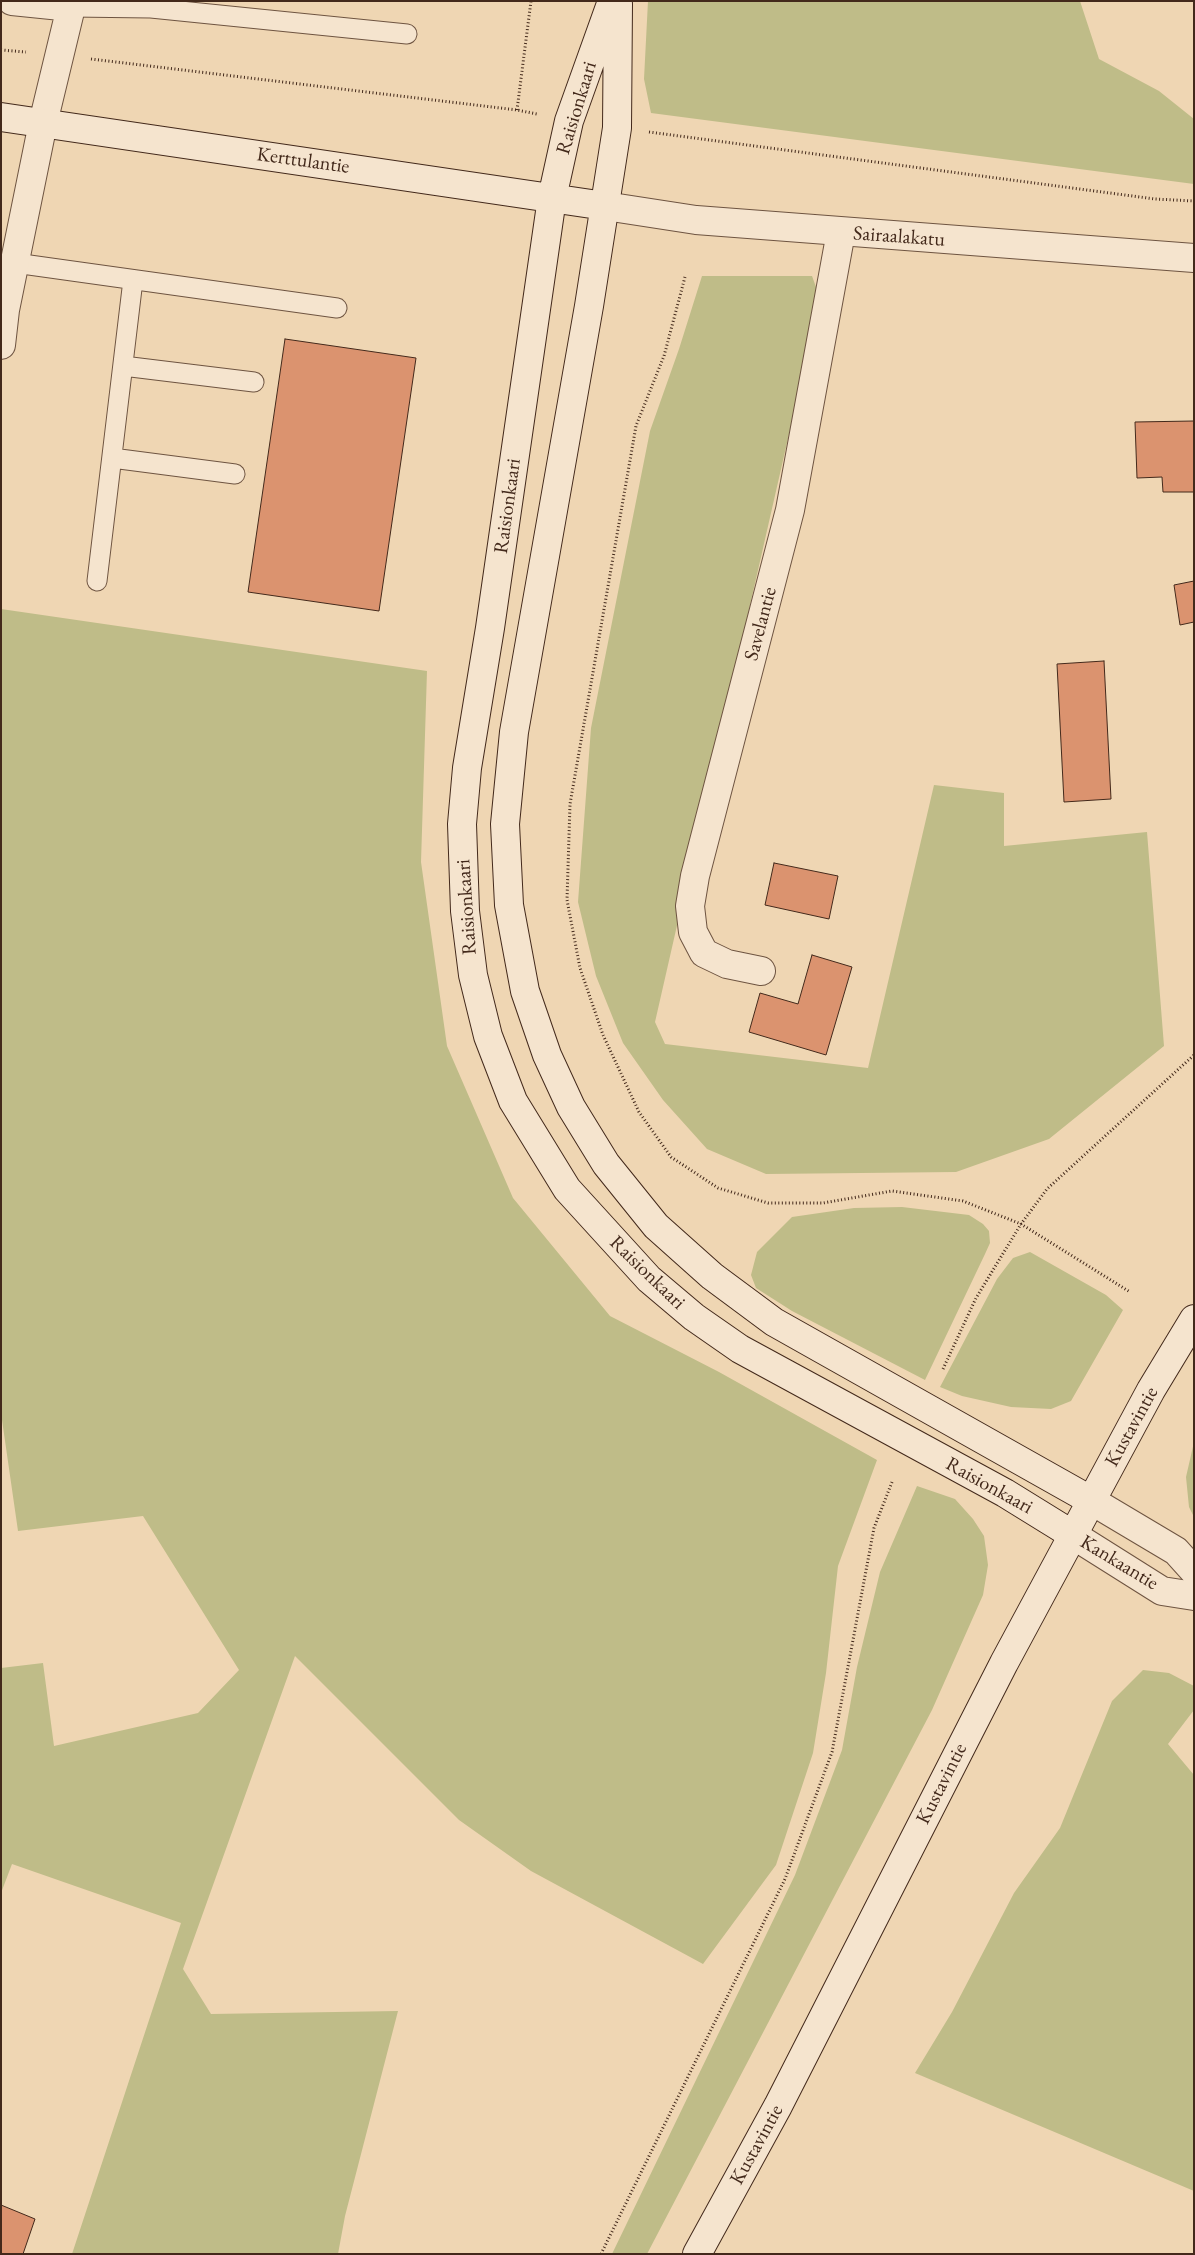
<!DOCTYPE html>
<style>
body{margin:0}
#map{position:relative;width:1195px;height:2255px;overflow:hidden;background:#efd6b3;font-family:"EB Garamond",serif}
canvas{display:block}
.frame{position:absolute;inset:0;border:2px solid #43291b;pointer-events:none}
</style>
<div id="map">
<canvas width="1195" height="2255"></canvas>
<div class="frame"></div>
</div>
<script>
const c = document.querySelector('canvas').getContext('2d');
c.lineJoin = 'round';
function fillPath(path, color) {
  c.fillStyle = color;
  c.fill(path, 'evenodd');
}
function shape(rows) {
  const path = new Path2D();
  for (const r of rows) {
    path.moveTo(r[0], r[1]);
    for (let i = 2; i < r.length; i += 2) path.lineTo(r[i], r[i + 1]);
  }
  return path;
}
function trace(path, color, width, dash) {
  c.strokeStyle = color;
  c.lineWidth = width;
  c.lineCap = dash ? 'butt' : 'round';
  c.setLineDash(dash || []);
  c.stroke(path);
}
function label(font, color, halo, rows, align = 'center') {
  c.font = font + ' "EB Garamond",serif';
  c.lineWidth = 5;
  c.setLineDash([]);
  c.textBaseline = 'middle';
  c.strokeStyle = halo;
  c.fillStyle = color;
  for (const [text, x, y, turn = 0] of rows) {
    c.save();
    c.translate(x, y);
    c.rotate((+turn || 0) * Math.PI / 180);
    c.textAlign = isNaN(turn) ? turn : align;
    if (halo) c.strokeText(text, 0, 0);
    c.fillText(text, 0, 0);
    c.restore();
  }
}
fillPath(shape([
 [648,1,1080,1,1099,59,1159,91,1194,119,1194,184,651,113,644,79],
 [702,276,812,276,820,298,655,1022,665,1044,868,1068,934,785,1004,793,1004,846,1147,832,1164,1046,1049,1139,956,1172,766,1174,707,1149,663,1100,623,1043,596,976,578,902,591,728,650,431,679,349],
 [1,609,427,671,421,862,447,1046,513,1198,610,1316,719,1372,877,1460,838,1566,826,1673,813,1753,776,1865,703,1964,531,1871,459,1820,295,1656,183,1969,211,2014,398,2011,345,2216,338,2254,72,2254,181,1923,12,1864,1,1893,1,1668,43,1663,54,1746,198,1713,239,1670,143,1516,18,1531,1,1413],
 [902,1207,969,1215,983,1224,989,1231,990,1243,985,1254,925,1380,792,1311,756,1288,751,1275,757,1252,792,1217,854,1208],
 [1030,1252,1106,1295,1123,1310,1071,1401,1051,1409,1011,1407,962,1396,940,1387,997,1279,1013,1258],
 [1194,1442,1194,1517,1189,1507,1186,1477],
 [917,1486,955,1499,973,1519,984,1536,988,1565,983,1595,932,1710,647,2254,612,2254,795,1875,842,1750,857,1667,880,1572],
 [1143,1670,1169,1673,1194,1686,1194,1710,1168,1744,1194,1775,1194,2191,915,2073,952,2012,1014,1893,1060,1828,1112,1701]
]), '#bfbc88');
const building = shape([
 [285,339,416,358,379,611,248,592,285,339],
 [1194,421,1194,492,1163,492,1162,477,1137,478,1135,422,1194,421],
 [1194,581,1194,622,1180,625,1174,585,1194,581],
 [1104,661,1111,799,1064,802,1057,664,1104,661],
 [774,863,838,876,829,919,765,905,774,863],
 [812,955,852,967,826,1055,749,1032,760,993,798,1004,812,955],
 [1,2205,35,2219,23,2254,1,2254,1,2205]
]);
fillPath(building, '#db936f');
trace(building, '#43291b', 1);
const service = shape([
 [71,7,151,8,407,34],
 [15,263,337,308],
 [123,366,254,382],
 [112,458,235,474],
 [97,581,133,280]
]);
const minor = shape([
 [1,345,5,310,43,123,71,7,12,1],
 [761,971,727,964,704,953,693,932,690,906,695,876,790,510,841,232],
 [1092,1501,1176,1551,1194,1571],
 [1073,1535,1162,1591,1194,1596]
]);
const tertiary = shape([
 [605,206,696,220,1194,258]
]);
const secondary = shape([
 [612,1,569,121,552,198,490,628,467,768,462,824,465,911,473,975,488,1036,513,1101,567,1189,649,1279,694,1317,740,1349,1005,1493,1073,1535],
 [618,4,617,128,589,306,514,732,505,824,509,905,525,991,547,1055,571,1107,606,1164,656,1226,712,1276,774,1322,1092,1501],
 [1,117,605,206],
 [697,2254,778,2106,1004,1663,1151,1390,1194,1319]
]);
trace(service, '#6e5441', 21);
trace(minor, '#6e5441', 30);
trace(tertiary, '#6e5441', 30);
trace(secondary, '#43291b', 30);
trace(shape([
 [1,50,26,52],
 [91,59,517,110,537,114],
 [517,110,531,1],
 [649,132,1155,199,1194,201],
 [685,277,664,356,636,426,570,804,567,900,580,968,603,1035,639,1112,671,1157,718,1188,768,1203,823,1203,892,1191,963,1201,1021,1224,1130,1292],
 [943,1369,976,1298,1021,1224,1047,1189,1194,1055],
 [601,2254,785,1879,832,1752,874,1528,892,1482]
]), '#43291b', 3, [1, 2.5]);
trace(service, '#f5e4ce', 19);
trace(minor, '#f5e4ce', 28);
trace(tertiary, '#f5e4ce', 28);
trace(secondary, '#f5e4ce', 28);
label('20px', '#43291b', '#f5e4ce', [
 ["Raisionkaari",577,108,-73],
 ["Kerttulantie",303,161,8],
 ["Sairaalakatu",899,237,4],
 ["Raisionkaari",508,506,-82],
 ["Savelantie",761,624,-75],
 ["Raisionkaari",467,907,-94],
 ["Raisionkaari",647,1273,44],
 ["Kustavintie",1132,1427,-61],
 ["Raisionkaari",989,1486,29],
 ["Kankaantie",1119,1563,31],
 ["Kustavintie",942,1784,-63],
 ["Kustavintie",757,2145,-61]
]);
</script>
